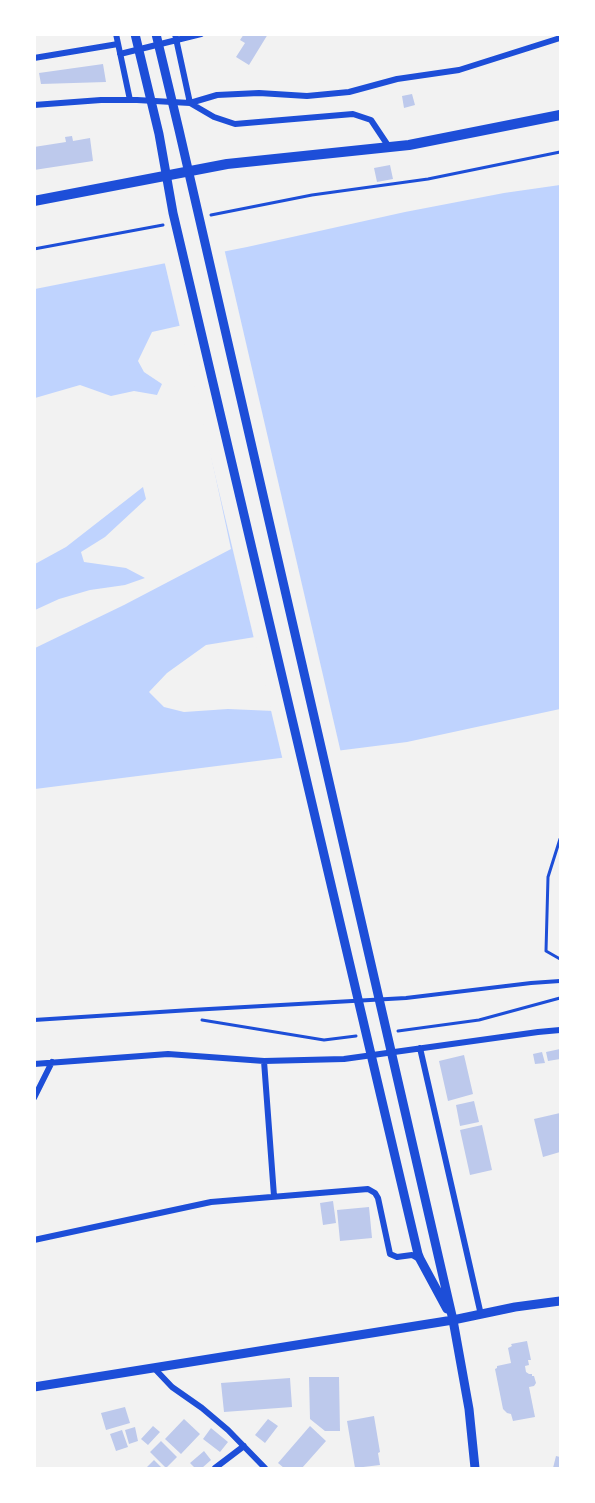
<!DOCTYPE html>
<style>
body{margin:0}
#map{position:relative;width:595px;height:1503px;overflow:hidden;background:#f2f2f2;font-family:"Archivo Narrow",sans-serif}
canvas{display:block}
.frame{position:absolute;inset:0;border:36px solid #fff;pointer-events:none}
</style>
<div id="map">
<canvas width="595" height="1503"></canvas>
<div class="frame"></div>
</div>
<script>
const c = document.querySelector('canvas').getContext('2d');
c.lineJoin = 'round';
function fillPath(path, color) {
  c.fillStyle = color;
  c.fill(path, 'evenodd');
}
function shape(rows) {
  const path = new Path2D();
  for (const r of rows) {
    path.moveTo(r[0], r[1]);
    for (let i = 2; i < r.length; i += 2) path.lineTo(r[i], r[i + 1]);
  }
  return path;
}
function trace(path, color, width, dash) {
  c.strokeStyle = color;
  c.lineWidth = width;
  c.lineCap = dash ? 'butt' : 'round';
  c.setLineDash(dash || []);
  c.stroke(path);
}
fillPath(shape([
 [560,185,560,709,407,742,35,789,35,648,124,605,231,549,183,325,152,332,138,361,144,372,162,384,157,395,134,391,111,396,80,385,35,398,35,289,247,247,405,212,504,193],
 [255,637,274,711,228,709,184,712,164,707,149,692,167,673,206,645],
 [143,487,146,499,105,537,81,552,84,562,126,568,145,578,125,585,90,590,59,599,35,610,35,564,66,547]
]), '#bfd3fe');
fillPath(shape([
 [224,248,341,753,283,761,164,260]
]), '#f2f2f2');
fillPath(shape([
 [244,34,268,34,249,65,236,57,245,43,240,40],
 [103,64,106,82,41,84,39,73],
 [412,94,415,105,404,108,402,96],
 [72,136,73,141,90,138,93,161,34,170,34,147,66,142,65,137],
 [390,165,393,179,377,182,374,168],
 [560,1049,560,1059,548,1061,546,1052],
 [542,1052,545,1063,535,1064,533,1054],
 [464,1055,473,1094,448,1101,439,1061],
 [474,1101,479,1122,460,1126,456,1105],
 [560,1113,560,1152,543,1157,534,1119],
 [482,1125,492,1170,470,1175,460,1130],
 [333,1201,336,1223,323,1225,320,1203],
 [369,1207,372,1238,340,1241,337,1210],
 [527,1341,531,1360,528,1360,529,1365,525,1366,526,1372,529,1374,532,1374,532,1376,534,1376,536,1383,534,1386,529,1387,535,1417,513,1421,511,1414,507,1413,503,1409,495,1369,497,1368,497,1366,511,1363,508,1348,512,1346,511,1344],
 [309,1377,339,1377,340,1431,325,1431,310,1419],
 [290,1378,292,1407,224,1412,221,1383],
 [125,1407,130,1423,106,1430,101,1413],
 [374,1416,380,1452,378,1453,380,1465,355,1468,347,1421],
 [184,1419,200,1434,181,1454,165,1439],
 [268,1419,278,1426,265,1443,255,1435],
 [153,1426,160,1432,148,1445,141,1439],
 [310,1426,326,1441,302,1468,284,1468,278,1463],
 [135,1427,138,1441,129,1444,125,1430],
 [211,1428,228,1442,220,1452,203,1439],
 [122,1430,128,1447,116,1451,110,1434],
 [161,1441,177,1457,166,1468,150,1452],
 [204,1451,211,1460,202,1468,195,1468,190,1463],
 [556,1456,560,1457,560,1468,553,1468],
 [154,1460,162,1468,146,1468]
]), '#bdc9ec');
trace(shape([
 [211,215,312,195,428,179,560,152],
 [34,249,163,225],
 [560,839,548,877,546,951,560,959],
 [202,1020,324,1040,356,1036],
 [398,1031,479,1020,560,998]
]), '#1d4ed8', 3);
trace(shape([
 [34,1020,191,1010,406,998,531,983,560,981]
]), '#1d4ed8', 4);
trace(shape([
 [116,34,130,100],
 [175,34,190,103,217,95,259,93,307,96,349,92,397,79,459,70,560,38],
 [120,54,201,34],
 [34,58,118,44],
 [34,105,101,100,137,100,190,103,214,117,235,124,353,114,371,120,389,147],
 [420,1048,481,1315],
 [264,1061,274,1196],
 [34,1064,168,1054,264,1061,344,1059,538,1032,560,1030],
 [34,1098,52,1062],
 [34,1240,211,1202,368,1189,375,1193,378,1198,390,1254,397,1257,412,1255,419,1259],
 [154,1368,172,1387,202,1408,228,1430,265,1468],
 [215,1468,244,1446]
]), '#1d4ed8', 6);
trace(shape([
 [135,34,159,134,173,213,418,1254,420,1259,447,1309],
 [156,34,179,130,453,1320,469,1409,475,1468],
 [34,1387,453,1320,515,1307,560,1301]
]), '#1d4ed8', 9);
trace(shape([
 [34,201,227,164,409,145,560,115]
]), '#1d4ed8', 10);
</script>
